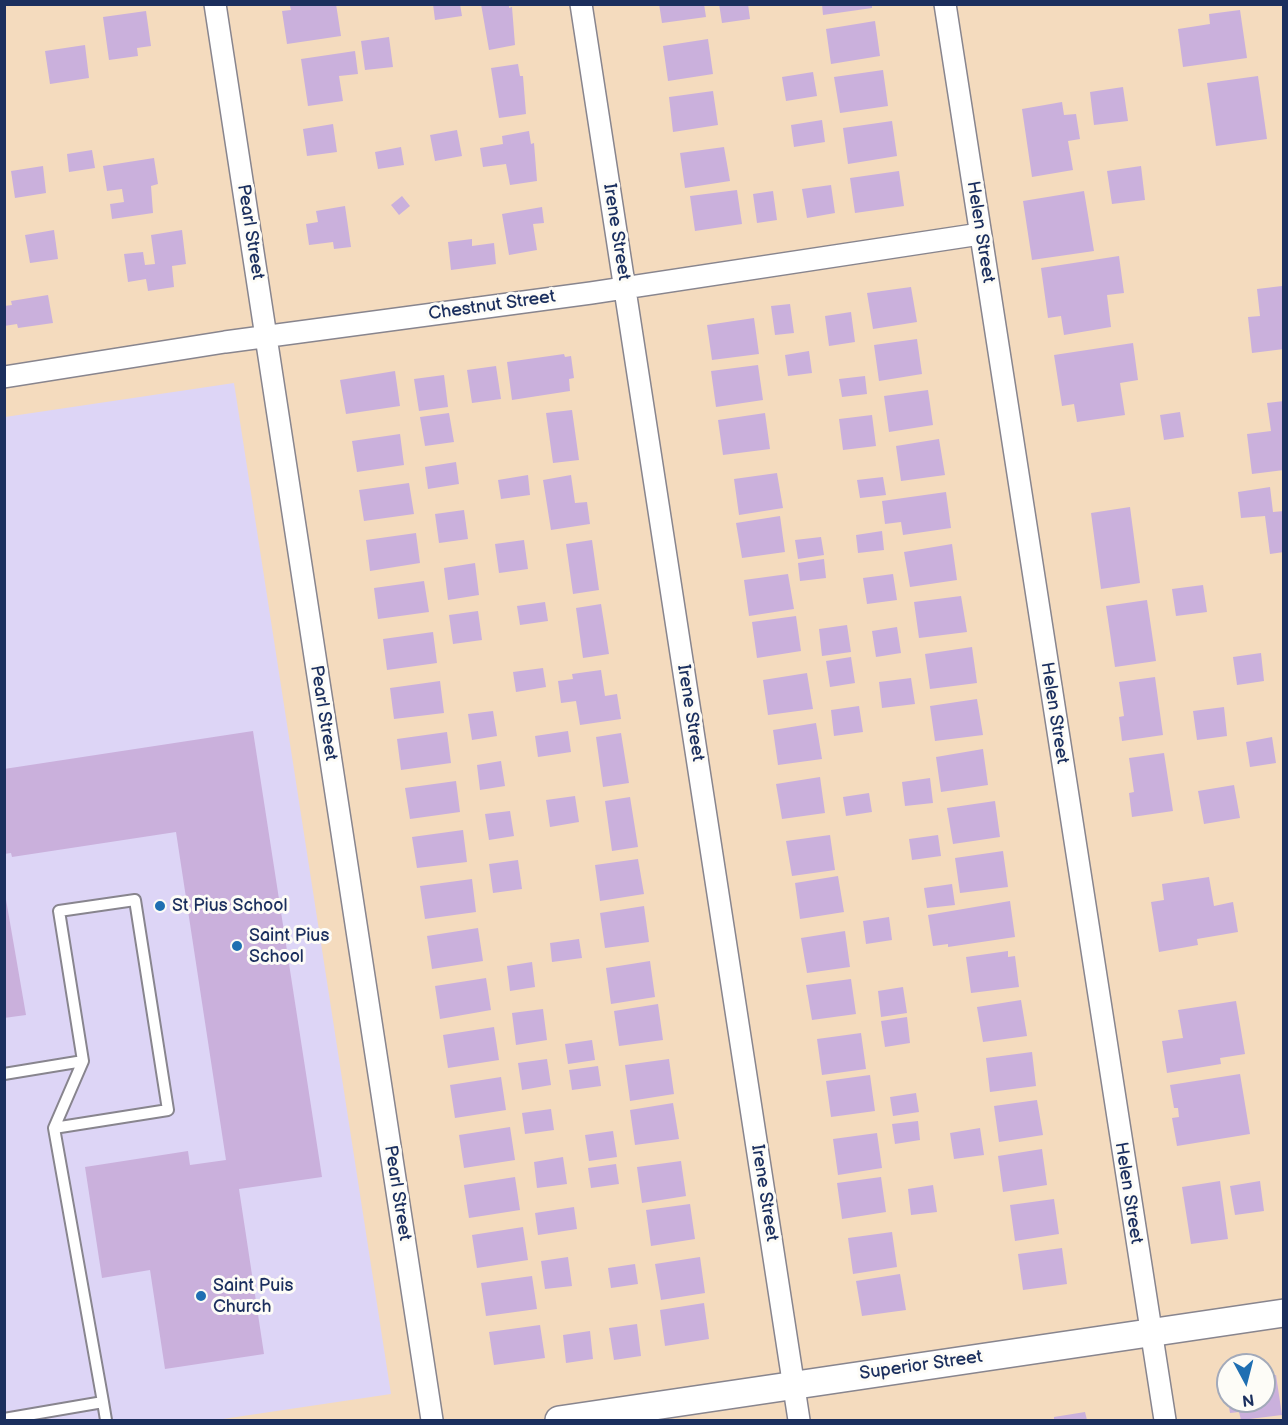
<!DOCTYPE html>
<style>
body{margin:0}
#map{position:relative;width:1288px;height:1425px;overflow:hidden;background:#f4dbbe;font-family:"Balsamiq Sans",sans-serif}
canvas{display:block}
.frame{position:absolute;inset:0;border:6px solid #1b2f5e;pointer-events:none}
.north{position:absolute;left:1216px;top:1353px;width:60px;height:60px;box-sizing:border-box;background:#fdfcf7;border:2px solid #a3aaba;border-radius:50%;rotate:173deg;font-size:16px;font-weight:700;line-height:24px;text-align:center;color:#1b2f5e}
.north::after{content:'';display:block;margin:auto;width:21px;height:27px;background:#1f6fb2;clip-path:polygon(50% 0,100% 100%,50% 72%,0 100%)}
</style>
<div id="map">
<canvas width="1288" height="1425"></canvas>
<div class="frame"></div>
<div class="north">N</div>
</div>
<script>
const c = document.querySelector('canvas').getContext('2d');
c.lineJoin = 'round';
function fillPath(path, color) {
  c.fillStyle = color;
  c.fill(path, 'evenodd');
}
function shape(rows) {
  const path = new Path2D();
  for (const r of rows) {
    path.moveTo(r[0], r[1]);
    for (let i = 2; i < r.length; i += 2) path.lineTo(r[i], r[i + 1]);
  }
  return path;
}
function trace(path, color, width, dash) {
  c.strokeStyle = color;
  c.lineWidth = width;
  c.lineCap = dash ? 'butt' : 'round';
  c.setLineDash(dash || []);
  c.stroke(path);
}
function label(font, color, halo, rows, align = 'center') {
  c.font = font + ' "Balsamiq Sans",sans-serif';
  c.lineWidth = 6;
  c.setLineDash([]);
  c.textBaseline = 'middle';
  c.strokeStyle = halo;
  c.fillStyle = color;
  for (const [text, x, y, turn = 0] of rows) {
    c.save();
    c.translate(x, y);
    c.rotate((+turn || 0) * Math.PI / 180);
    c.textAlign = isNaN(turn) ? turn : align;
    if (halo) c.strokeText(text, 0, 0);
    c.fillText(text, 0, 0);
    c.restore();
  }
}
fillPath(shape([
 [234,383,391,1394,216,1420,5,1420,5,417]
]), '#ddd5f6');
fillPath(shape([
 [336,4,341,36,287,44,282,11,291,10,290,6],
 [433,4,460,4,462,16,435,20],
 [481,4,509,4,509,8,512,7,515,45,489,50],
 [659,4,704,4,706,17,662,23],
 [719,4,748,4,750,19,722,23],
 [822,4,872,4,872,8,823,15],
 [1240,10,1247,58,1183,67,1178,29,1210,24,1209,14],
 [146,11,151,46,137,48,138,56,109,60,103,17],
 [875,21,880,56,831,64,826,29],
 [389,37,393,67,365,70,361,41],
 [708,39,713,74,668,81,663,46],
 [85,45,89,78,50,84,45,51],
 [355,51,358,74,339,76,343,101,308,106,301,59],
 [518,64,520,76,523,76,526,114,499,118,491,68],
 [883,70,888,106,840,113,834,77],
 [813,72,817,96,786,101,782,77],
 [1258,76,1267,139,1216,146,1207,83],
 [1123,87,1128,121,1094,125,1090,92],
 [713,91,718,125,673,132,669,97],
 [1062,102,1064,115,1076,114,1080,139,1068,141,1073,170,1032,177,1022,109],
 [822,120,825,142,794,147,791,125],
 [892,121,897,156,848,164,843,128],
 [333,124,337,152,307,156,303,129],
 [457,130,462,156,435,161,430,135],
 [529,131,531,144,534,143,537,181,510,185,506,164,483,167,480,148,503,144,502,136],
 [401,147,404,165,378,169,375,152],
 [724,147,730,181,685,188,680,153],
 [92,150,95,168,69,172,67,154],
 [154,158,158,184,151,186,153,213,112,219,110,204,124,202,122,189,107,191,103,166],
 [43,166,46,193,15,198,11,171],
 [1141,166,1145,200,1112,204,1107,171],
 [899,171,904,206,855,213,850,178],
 [831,185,835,213,807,218,802,189],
 [737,190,742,224,695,231,690,196],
 [773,191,777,220,757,223,753,194],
 [1084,191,1094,251,1032,260,1023,201],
 [402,196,410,206,399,215,391,205],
 [345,206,351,247,334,249,333,242,309,245,306,224,318,222,316,211],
 [542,207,544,223,533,224,537,250,509,255,502,214],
 [54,230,58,259,30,263,25,235],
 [182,230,186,264,172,266,174,287,148,291,146,279,128,282,124,254,143,252,145,265,155,264,151,235],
 [472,239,472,246,494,243,496,264,451,270,448,242],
 [1119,256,1124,293,1107,295,1111,327,1064,335,1061,316,1048,318,1041,268],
 [1282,286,1284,349,1252,353,1248,317,1260,316,1257,289],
 [911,287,917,322,873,329,867,293],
 [48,295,53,323,18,328,17,324,4,326,4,306,12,305,11,301],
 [790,304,794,333,775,335,771,306],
 [851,312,855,342,829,346,825,316],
 [754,318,759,354,712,360,707,325],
 [917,339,922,374,879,381,874,345],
 [1133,343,1138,380,1120,383,1125,415,1077,422,1074,404,1062,406,1054,355],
 [809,351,812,373,788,376,785,355],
 [564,354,565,357,571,356,574,378,569,379,570,391,512,400,507,362],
 [758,365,763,400,716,407,711,371],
 [496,366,501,399,472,403,467,370],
 [395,371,400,406,346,414,340,380],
 [444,375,448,407,419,411,414,379],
 [865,376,867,394,842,397,839,379],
 [928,390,933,425,889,432,884,396],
 [1284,401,1284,470,1252,474,1247,434,1271,431,1267,403],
 [572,410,579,460,553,463,546,413],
 [1180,412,1184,437,1164,440,1160,415],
 [449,413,454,442,425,446,420,417],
 [765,413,770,449,723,455,718,420],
 [872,415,876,446,843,450,839,419],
 [400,434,404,465,357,472,352,441],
 [939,439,945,475,901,481,896,446],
 [456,462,459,484,428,489,425,467],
 [777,473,783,508,739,515,734,479],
 [528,475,530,495,501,499,498,480],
 [571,475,575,503,587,502,590,524,551,530,543,480],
 [883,477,886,495,860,498,857,480],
 [409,483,414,514,364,521,359,490],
 [1270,487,1273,512,1284,511,1284,552,1270,554,1265,516,1241,518,1238,492],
 [946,492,951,528,903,535,901,522,885,524,882,501],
 [1130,507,1140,583,1101,589,1091,513],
 [464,510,468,539,439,543,435,514],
 [780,516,785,552,742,558,736,523],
 [882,531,884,550,858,553,856,535],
 [416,533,420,563,370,571,366,540],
 [821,537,824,555,798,559,795,540],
 [524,540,528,569,499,573,495,544],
 [592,540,599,590,573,594,566,544],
 [952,544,957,580,910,587,904,552],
 [824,559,826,578,800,581,798,563],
 [475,563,479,595,448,600,444,568],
 [788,574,794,609,749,616,744,580],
 [893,574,897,600,867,604,863,578],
 [424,581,429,612,378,619,374,588],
 [1203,585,1207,612,1176,616,1172,589],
 [961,596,967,632,919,638,914,602],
 [1147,600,1156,661,1115,667,1106,606],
 [545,602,548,621,520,625,517,606],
 [601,604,609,654,583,658,576,608],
 [478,611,482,640,453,644,449,615],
 [796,616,801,651,757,658,752,622],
 [847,625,851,652,822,656,819,629],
 [897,627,901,653,876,657,872,631],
 [433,632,437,663,387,670,383,639],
 [972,647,977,683,930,689,925,654],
 [1261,653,1264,681,1237,685,1233,657],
 [851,657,855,683,830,687,826,661],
 [543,668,546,687,516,692,513,672],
 [601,670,605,696,617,694,621,719,580,725,576,701,561,703,558,681,573,679,572,674],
 [807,673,813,709,768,715,763,680],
 [1155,677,1163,735,1122,741,1119,717,1124,716,1119,682],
 [911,678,915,704,882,708,879,682],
 [440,681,444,713,394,719,390,688],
 [977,699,983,735,935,741,930,706],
 [859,706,863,732,834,736,831,710],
 [1224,707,1227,736,1197,740,1193,711],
 [493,711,497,736,472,740,468,714],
 [816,723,822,759,778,765,773,730],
 [253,731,322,1177,239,1189,264,1354,165,1369,150,1270,102,1278,85,1167,188,1151,190,1165,226,1160,176,832,12,857,11,853,4,854,4,769],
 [568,731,571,752,538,757,535,736],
 [447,732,451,763,401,770,397,739],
 [621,733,629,783,603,787,596,737],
 [1272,737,1276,763,1250,767,1246,742],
 [983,749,988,785,941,792,936,757],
 [1164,753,1173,811,1132,817,1129,793,1134,792,1129,758],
 [501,761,505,786,480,790,477,765],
 [820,777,825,813,782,819,776,784],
 [930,778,933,803,905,806,902,782],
 [456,781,460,812,410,819,405,788],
 [1234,785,1240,818,1204,824,1198,791],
 [869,793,872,812,846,816,843,797],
 [575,796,579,822,550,827,546,800],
 [630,797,638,847,612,851,605,801],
 [995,801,1000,837,953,844,947,808],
 [510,811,514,836,489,840,485,814],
 [463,830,467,862,417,868,412,837],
 [830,835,835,870,792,876,786,841],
 [938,835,941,856,912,860,909,839],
 [1003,851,1008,887,960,893,955,858],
 [638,859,644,894,600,901,595,865],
 [518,860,522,889,493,893,489,864],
 [838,876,844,912,800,919,795,883],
 [1209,877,1214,906,1233,902,1238,932,1197,939,1198,945,1159,952,1151,902,1164,900,1162,884],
 [472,879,476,912,425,919,420,886],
 [952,884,955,905,927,908,924,888],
 [4,888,26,1015,4,1018],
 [1010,901,1015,937,948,947,948,944,933,946,928,915],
 [644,906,649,942,605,948,600,913],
 [889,917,892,940,866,944,863,921],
 [478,928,483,961,432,969,427,936],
 [845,931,850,967,807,973,801,938],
 [579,939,582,958,552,962,550,943],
 [1008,951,1008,957,1015,956,1019,987,971,993,966,957],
 [650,961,655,997,611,1004,606,968],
 [532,962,535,987,510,991,507,966],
 [486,978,491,1010,440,1019,435,986],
 [851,979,856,1014,812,1020,806,985],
 [903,987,907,1013,881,1017,878,991],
 [1021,1000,1027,1036,983,1042,977,1007],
 [1236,1001,1245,1054,1220,1058,1221,1064,1167,1073,1162,1041,1183,1038,1178,1010],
 [658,1004,663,1040,619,1046,614,1011],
 [543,1009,547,1040,516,1045,512,1013],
 [907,1017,910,1043,885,1047,881,1021],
 [494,1027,499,1060,448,1068,443,1035],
 [861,1033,866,1069,822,1075,817,1039],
 [592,1040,595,1060,568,1064,565,1044],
 [1032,1052,1036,1086,990,1092,986,1058],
 [547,1059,551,1085,522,1090,518,1063],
 [669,1059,674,1094,630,1101,625,1065],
 [598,1066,601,1086,572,1090,569,1070],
 [1240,1074,1250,1134,1177,1146,1172,1118,1179,1117,1178,1108,1174,1108,1170,1085],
 [870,1075,875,1111,831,1117,826,1081],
 [501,1077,506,1110,455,1118,450,1085],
 [916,1093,919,1112,893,1116,890,1097],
 [1037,1100,1043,1135,999,1142,994,1106],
 [673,1103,679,1139,635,1145,630,1110],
 [551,1109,554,1130,525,1134,522,1113],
 [918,1121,920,1140,895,1144,892,1124],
 [510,1127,515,1160,464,1168,459,1135],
 [980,1128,984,1155,954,1159,950,1133],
 [613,1131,617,1157,589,1161,585,1135],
 [877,1133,882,1168,838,1175,833,1139],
 [1042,1149,1047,1185,1003,1192,998,1156],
 [563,1157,567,1184,537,1188,534,1162],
 [681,1161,686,1196,642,1203,637,1167],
 [616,1164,619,1184,591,1188,588,1168],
 [515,1177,520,1210,469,1218,464,1185],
 [881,1177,886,1212,842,1219,837,1183],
 [1220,1181,1228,1239,1191,1244,1182,1187],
 [1260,1181,1264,1211,1235,1215,1230,1186],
 [933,1185,937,1212,911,1215,908,1189],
 [1054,1199,1059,1234,1015,1241,1010,1205],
 [690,1204,695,1239,651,1246,646,1210],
 [574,1207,577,1229,538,1235,535,1213],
 [523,1227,528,1260,477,1268,472,1235],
 [892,1232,897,1267,853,1274,848,1238],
 [1062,1248,1067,1284,1023,1290,1018,1254],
 [568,1257,572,1286,545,1289,541,1261],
 [700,1257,705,1293,661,1300,655,1264],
 [635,1264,638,1284,611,1288,608,1268],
 [900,1274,906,1310,862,1316,856,1281],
 [532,1276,537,1309,486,1316,481,1283],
 [704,1303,709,1339,665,1346,660,1310],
 [637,1324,641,1356,614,1360,609,1328],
 [540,1325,545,1358,494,1365,489,1332],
 [590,1331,593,1359,566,1363,563,1335],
 [1276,1375,1282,1415,1241,1420,1239,1412,1230,1413,1228,1401,1264,1401,1264,1377],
 [1085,1412,1087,1420,1054,1420,1054,1417]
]), '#cab0dc');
const service = shape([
 [4,1074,83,1061],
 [103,1402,106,1420],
 [4,1419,103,1402,54,1128,83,1061,59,911,135,900,168,1110,54,1128]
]);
const minor = shape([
 [215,4,432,1420],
 [581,4,799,1420],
 [945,4,1165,1420],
 [4,377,225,342,591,293,980,234]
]);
const tertiary = shape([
 [559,1420,1284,1313]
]);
trace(service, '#88858e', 14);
trace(minor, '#88858e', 24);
trace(tertiary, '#88858e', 30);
trace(service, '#fff', 10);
trace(minor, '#fff', 21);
trace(tertiary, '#fff', 27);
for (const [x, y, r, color] of [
 [160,906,6,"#1f6fb2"],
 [237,946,6,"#1f6fb2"],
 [201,1296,6,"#1f6fb2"]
]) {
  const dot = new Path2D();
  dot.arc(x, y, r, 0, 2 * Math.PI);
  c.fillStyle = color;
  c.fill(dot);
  trace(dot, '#fdfcf7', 2);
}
label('18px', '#1b2f5e', '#fdfcf7', [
 ["Pearl Street",250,232,81],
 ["Irene Street",616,232,81],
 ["Helen Street",980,232,81],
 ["Chestnut Street",492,306,-8],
 ["Pearl Street",323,713,81],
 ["Irene Street",690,713,81],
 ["Helen Street",1054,713,81],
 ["Pearl Street",397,1193,81],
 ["Irene Street",764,1193,81],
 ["Helen Street",1128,1193,81],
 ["Superior Street",921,1366,-8]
]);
label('18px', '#1b2f5e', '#fdfcf7', [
 ["St Pius School",172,906],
 ["Saint Pius",249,936],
 ["School",249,957],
 ["Saint Puis",213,1286],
 ["Church",213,1307]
], 'left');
</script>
